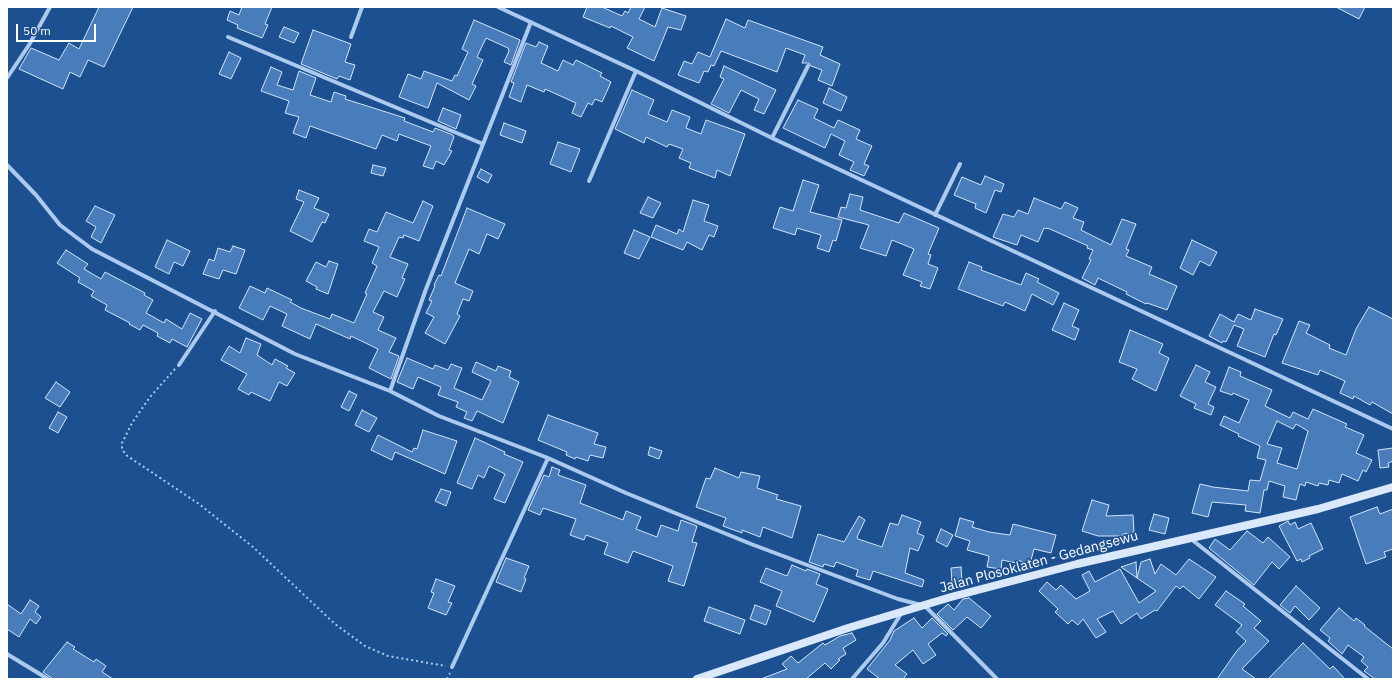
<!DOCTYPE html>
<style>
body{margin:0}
#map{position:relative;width:1400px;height:686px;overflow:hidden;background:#1c5091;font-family:"IBM Plex Sans",sans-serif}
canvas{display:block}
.frame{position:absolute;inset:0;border:8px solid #fff;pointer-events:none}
.scale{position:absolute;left:16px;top:24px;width:80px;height:18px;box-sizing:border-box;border:2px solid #fff;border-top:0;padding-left:5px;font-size:12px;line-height:14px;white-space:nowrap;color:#fff;-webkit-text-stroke:3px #1c5091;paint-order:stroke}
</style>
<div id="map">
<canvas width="1400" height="686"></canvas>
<div class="frame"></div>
<div class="scale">50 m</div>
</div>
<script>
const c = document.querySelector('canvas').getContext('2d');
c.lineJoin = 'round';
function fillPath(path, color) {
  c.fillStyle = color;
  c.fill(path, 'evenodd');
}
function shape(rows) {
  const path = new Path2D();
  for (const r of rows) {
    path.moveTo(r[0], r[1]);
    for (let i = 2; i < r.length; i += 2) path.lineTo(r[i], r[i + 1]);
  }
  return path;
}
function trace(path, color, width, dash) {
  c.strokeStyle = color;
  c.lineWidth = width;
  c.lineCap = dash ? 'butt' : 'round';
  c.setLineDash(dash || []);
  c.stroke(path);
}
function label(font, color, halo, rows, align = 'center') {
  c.font = font + ' "IBM Plex Sans",sans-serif';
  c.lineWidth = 3;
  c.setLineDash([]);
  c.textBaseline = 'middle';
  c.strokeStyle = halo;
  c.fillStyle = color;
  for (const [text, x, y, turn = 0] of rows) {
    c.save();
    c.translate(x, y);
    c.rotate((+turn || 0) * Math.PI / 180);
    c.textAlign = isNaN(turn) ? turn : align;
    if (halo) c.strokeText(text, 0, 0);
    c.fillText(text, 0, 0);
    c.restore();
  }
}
const building = shape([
 [99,7,133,7,104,67,88,60,80,77,70,72,63,89,19,69,31,48,59,60,69,43,79,49,99,7],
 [242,7,272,7,265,24,268,25,262,38,237,28,238,25,227,20,230,11,239,15,242,7],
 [587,7,602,7,622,16,625,11,628,13,631,7,645,7,639,19,655,27,662,8,686,16,681,30,668,27,654,61,627,48,633,37,611,26,610,28,583,17,587,7],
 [1336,7,1365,7,1359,19,1336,7],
 [726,19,745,28,748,20,823,47,820,55,840,64,832,86,818,80,822,70,811,66,809,63,802,63,805,55,786,48,777,72,721,51,714,66,711,65,708,72,704,71,699,83,678,75,684,61,692,64,698,52,710,57,726,19],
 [474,20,520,40,511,65,504,62,509,51,508,48,486,38,477,57,483,60,472,84,476,86,469,100,437,83,428,108,399,97,408,74,421,79,424,71,452,81,455,75,457,76,468,52,462,49,474,20],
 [284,27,299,33,294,43,279,37,284,27],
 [313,30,351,44,345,62,355,65,350,80,339,76,337,79,301,64,313,30],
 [539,42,548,46,541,63,558,71,563,60,573,65,576,60,602,73,600,76,611,82,602,102,595,99,592,105,588,103,581,117,572,113,576,103,545,89,544,92,527,85,521,102,509,97,514,83,511,82,526,43,536,47,539,42],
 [229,52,241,58,231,79,219,74,229,52],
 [724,66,776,90,764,114,754,110,759,99,741,90,729,113,711,104,724,79,720,77,724,66],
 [271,67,282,72,277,85,293,90,299,71,316,78,310,95,331,102,334,92,346,96,345,99,405,118,404,121,433,132,435,128,453,135,454,137,449,150,452,151,444,165,436,161,433,169,423,166,431,146,399,134,397,141,382,135,376,149,310,126,306,138,293,133,299,117,285,113,289,101,261,91,271,67],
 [829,88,847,97,841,111,823,103,829,88],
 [632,90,654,100,648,114,667,122,672,110,690,117,686,128,701,134,706,120,745,134,730,176,717,170,715,178,689,168,691,163,679,158,683,149,669,144,667,147,646,137,644,143,615,129,632,90],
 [798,100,818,109,814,118,834,128,838,120,860,130,856,139,872,146,864,164,869,166,864,176,850,170,854,162,839,155,845,141,831,134,825,148,783,128,798,100],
 [443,108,461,115,456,129,438,121,443,108],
 [504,123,526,131,522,143,500,135,504,123],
 [558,142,580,149,571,172,550,164,558,142],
 [373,165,386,168,383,176,371,173,373,165],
 [481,169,492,175,488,183,477,177,481,169],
 [985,176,1004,184,1001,192,995,190,986,213,975,208,976,204,954,195,962,177,981,185,985,176],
 [803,180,819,185,810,212,842,220,836,241,833,240,829,252,817,248,821,235,797,228,795,235,773,228,780,207,793,211,803,180],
 [299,190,319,198,314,208,329,214,325,223,322,222,312,242,290,231,304,202,296,199,299,190],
 [850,194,863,197,860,210,899,223,904,213,939,228,928,254,931,255,928,264,938,268,930,289,920,286,922,282,903,275,914,249,892,240,886,256,860,248,869,225,838,217,841,207,846,208,850,194],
 [648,197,661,203,653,218,640,213,648,197],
 [1034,198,1061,209,1065,202,1078,208,1073,218,1084,222,1081,230,1111,245,1122,219,1136,224,1126,249,1129,250,1126,256,1152,267,1149,274,1177,286,1167,310,1147,303,1146,304,1126,294,1127,292,1098,278,1095,285,1082,278,1091,260,1089,259,1093,250,1087,248,1088,246,1050,229,1044,228,1038,242,1021,235,1017,245,993,237,1003,214,1014,217,1018,210,1028,214,1034,198],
 [693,200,709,205,704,221,718,226,714,237,709,235,702,250,687,242,683,250,651,237,656,225,677,234,679,229,683,232,693,200],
 [423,201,433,206,419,241,404,235,403,238,399,237,390,257,408,264,402,278,405,279,397,297,384,291,373,312,384,317,378,330,396,338,389,352,399,356,391,379,369,368,378,349,351,336,350,339,316,324,310,339,282,326,287,314,270,306,263,320,239,308,250,286,265,293,267,288,292,300,290,302,301,308,330,319,332,314,354,323,367,294,365,293,377,266,372,263,379,247,364,241,369,229,377,232,386,212,413,223,423,201],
 [95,206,115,215,101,243,91,237,96,227,86,221,95,206],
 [467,208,505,224,498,239,487,234,479,254,469,249,455,283,473,291,469,301,463,299,457,314,460,316,445,344,425,333,434,317,426,313,432,301,429,300,435,286,434,285,439,275,441,276,467,208],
 [634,230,650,237,639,259,624,253,634,230],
 [167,240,190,251,183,266,174,262,169,274,155,267,167,240],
 [1192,240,1217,252,1210,266,1200,261,1193,275,1180,268,1192,240],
 [233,246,245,250,236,274,223,270,219,279,203,274,209,259,214,261,218,248,230,252,233,246],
 [66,250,88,264,84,269,101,279,105,272,145,293,144,295,153,300,146,313,164,323,166,319,182,329,190,313,202,319,187,347,172,339,170,343,157,336,158,333,143,325,140,330,129,324,130,323,105,310,107,305,91,296,94,291,78,282,80,278,57,263,66,250],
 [329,261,338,264,328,294,316,289,317,287,306,281,316,262,326,267,329,261],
 [969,262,982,267,981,270,1021,285,1026,273,1039,279,1037,282,1059,293,1053,305,1032,294,1025,311,1005,302,1003,306,958,289,969,262],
 [1064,303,1079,310,1072,326,1079,329,1075,340,1052,330,1064,303],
 [1369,307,1393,319,1393,414,1372,402,1370,405,1354,396,1353,399,1340,393,1345,381,1320,370,1318,375,1282,363,1299,321,1310,325,1306,333,1330,345,1329,348,1346,355,1356,329,1369,307],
 [1255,309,1283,319,1276,335,1274,334,1265,357,1237,346,1244,329,1234,325,1226,342,1223,341,1222,343,1209,336,1220,314,1234,322,1238,314,1251,320,1255,309],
 [1130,330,1163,344,1159,353,1169,358,1156,391,1132,379,1137,369,1119,362,1130,330],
 [246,338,261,344,257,355,272,365,275,359,288,366,286,368,295,373,287,386,279,382,270,401,251,392,249,395,238,389,247,374,221,360,229,346,240,353,246,338],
 [407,358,433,369,435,365,448,370,451,364,462,368,454,388,482,400,491,381,472,372,476,362,496,371,498,366,511,371,509,377,519,382,503,423,477,411,472,421,464,418,467,412,456,407,458,402,438,395,441,387,418,377,413,389,397,382,407,358],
 [1196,365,1210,372,1205,382,1216,387,1208,404,1214,407,1211,415,1194,408,1196,404,1180,396,1196,365],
 [1229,367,1241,372,1240,376,1272,390,1265,406,1267,407,1290,418,1293,412,1308,419,1313,409,1347,424,1345,427,1364,435,1356,453,1372,460,1366,472,1363,470,1358,481,1342,474,1339,483,1329,480,1328,485,1319,483,1318,486,1306,482,1305,486,1300,484,1296,500,1283,497,1285,486,1269,481,1267,490,1264,490,1260,513,1245,511,1246,505,1212,502,1208,517,1192,513,1200,484,1213,487,1248,491,1250,480,1260,481,1266,460,1257,458,1260,446,1238,436,1239,434,1220,425,1224,416,1239,423,1249,400,1233,393,1232,395,1220,391,1229,367],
 [1277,421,1293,429,1296,424,1308,431,1297,469,1277,463,1282,448,1267,444,1277,421],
 [56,382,70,392,60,407,45,398,56,382],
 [349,391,357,395,349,411,341,407,349,391],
 [362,410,377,418,369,432,355,425,362,410],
 [58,412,67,417,58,433,49,428,58,412],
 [548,415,598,433,594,444,606,447,603,458,590,455,588,461,576,457,575,459,566,455,567,452,538,440,548,415],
 [423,430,457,441,445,474,395,452,392,460,371,450,378,435,412,452,414,448,417,449,423,430],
 [475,438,505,452,504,454,523,462,505,503,494,499,505,474,489,466,484,478,478,475,472,489,457,483,475,438],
 [650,447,662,451,659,459,648,455,650,447],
 [1393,448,1393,461,1388,463,1389,467,1380,468,1378,450,1393,448],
 [552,467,560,470,558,475,586,485,580,503,623,520,626,511,641,517,636,529,657,537,661,525,678,531,681,520,697,526,692,542,697,543,684,586,668,581,673,566,633,551,628,563,604,554,608,543,586,535,584,540,570,535,576,519,543,508,540,515,528,510,544,475,549,477,552,467],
 [715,468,739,478,741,472,760,476,757,488,778,495,776,499,801,506,792,538,763,527,760,537,742,530,742,533,723,526,726,518,696,507,706,478,710,479,715,468],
 [441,489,451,492,446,506,435,501,441,489],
 [1092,500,1109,505,1106,516,1133,515,1134,533,1123,534,1123,536,1098,536,1082,531,1092,500],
 [1377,507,1380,514,1393,509,1393,549,1384,552,1386,557,1366,564,1350,517,1377,507],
 [1154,514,1169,518,1165,534,1149,530,1154,514],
 [902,515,921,522,917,533,924,536,918,551,910,548,905,573,924,580,922,587,873,571,870,580,856,576,858,570,836,562,834,567,824,564,823,567,809,562,818,534,844,542,859,516,865,520,857,537,858,539,882,547,890,523,898,525,902,515],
 [960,518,974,522,972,527,989,532,1010,535,1013,524,1056,535,1051,553,1034,549,1030,564,1017,560,1016,563,1002,560,1001,569,987,567,989,556,967,550,970,541,955,536,960,518],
 [1288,521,1290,525,1295,522,1298,529,1311,523,1323,549,1309,556,1310,558,1302,562,1301,559,1297,561,1279,526,1288,521],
 [941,529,953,535,947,547,936,541,941,529],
 [1247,531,1263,543,1268,537,1290,557,1279,569,1272,562,1254,585,1209,548,1215,539,1230,550,1247,531],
 [506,558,529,566,524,578,526,579,521,592,496,582,506,558],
 [1150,559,1155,574,1161,564,1176,575,1189,559,1216,577,1199,599,1183,586,1180,589,1176,586,1157,611,1155,610,1141,619,1137,613,1121,624,1113,611,1097,619,1106,632,1096,638,1083,619,1078,625,1072,620,1068,624,1055,612,1058,609,1039,591,1047,582,1056,590,1061,585,1076,599,1090,591,1082,575,1089,571,1095,582,1120,569,1139,603,1156,591,1137,578,1141,562,1150,559],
 [1136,562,1137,578,1121,567,1136,562],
 [792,565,806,571,807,569,820,574,816,584,828,589,814,622,776,606,782,591,760,582,766,568,787,576,792,565],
 [961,567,962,582,952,583,951,568,961,567],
 [436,579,455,586,448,602,452,603,446,615,428,608,434,593,431,592,436,579],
 [1296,586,1320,608,1309,620,1295,606,1290,613,1280,605,1296,586],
 [1226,591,1245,604,1243,606,1261,621,1254,628,1269,641,1242,669,1256,679,1217,679,1236,652,1246,641,1236,632,1242,625,1215,605,1226,591],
 [969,598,991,616,981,628,967,617,953,630,937,614,948,604,954,610,963,599,969,598],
 [30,600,39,606,35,612,41,617,36,624,30,619,19,637,7,629,7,604,21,614,30,600],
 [755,605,771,611,766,625,750,619,755,605],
 [709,607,745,620,740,634,704,621,709,607],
 [1339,608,1354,621,1356,618,1365,625,1364,626,1393,649,1393,679,1375,679,1364,671,1368,667,1361,661,1364,657,1348,645,1342,654,1328,641,1330,638,1320,630,1339,608],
 [914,618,922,628,932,618,948,634,946,636,942,633,928,644,936,655,923,664,913,650,895,665,907,674,903,679,880,679,867,669,890,640,894,631,914,618],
 [852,633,856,640,843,648,846,654,838,659,840,660,831,669,825,663,806,679,761,679,787,669,782,664,791,656,798,663,823,643,825,645,840,636,852,633],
 [67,642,75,647,73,649,94,662,96,659,106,666,102,672,113,679,53,679,43,672,67,642],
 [1303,643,1330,669,1333,666,1345,679,1268,679,1303,643]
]);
fillPath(building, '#497cba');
trace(building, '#d2e5fa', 1);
trace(shape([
 [175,369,150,397,132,423,122,443,122,449,126,455,199,504,253,547,335,624,365,646,388,656,446,666],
 [447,679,450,673]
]), '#accaee', 2, [2, 3]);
trace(shape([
 [498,7,636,71,772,138,1393,429],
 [228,37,483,144],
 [351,37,362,7],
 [7,78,29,45,50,7],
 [772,138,808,66],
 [7,165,36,195,60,225,92,249,295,354,390,391,439,416,548,458,626,493,751,544,898,599,925,606,997,679],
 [589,181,636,71],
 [935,215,960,164],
 [179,365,215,311],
 [390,391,426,289,531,22],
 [1191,539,1368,679],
 [7,654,48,679],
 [452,667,548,458],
 [852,679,883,643,902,612]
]), '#accaee', 4);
trace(shape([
 [697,679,848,628,951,597,1077,564,1318,509,1393,487]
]), '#d9e8fa', 8);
label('14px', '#fff', '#1c5091', [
 ["Jalan Plosoklaten - Gedangsewu",1039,562,-15]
]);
</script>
